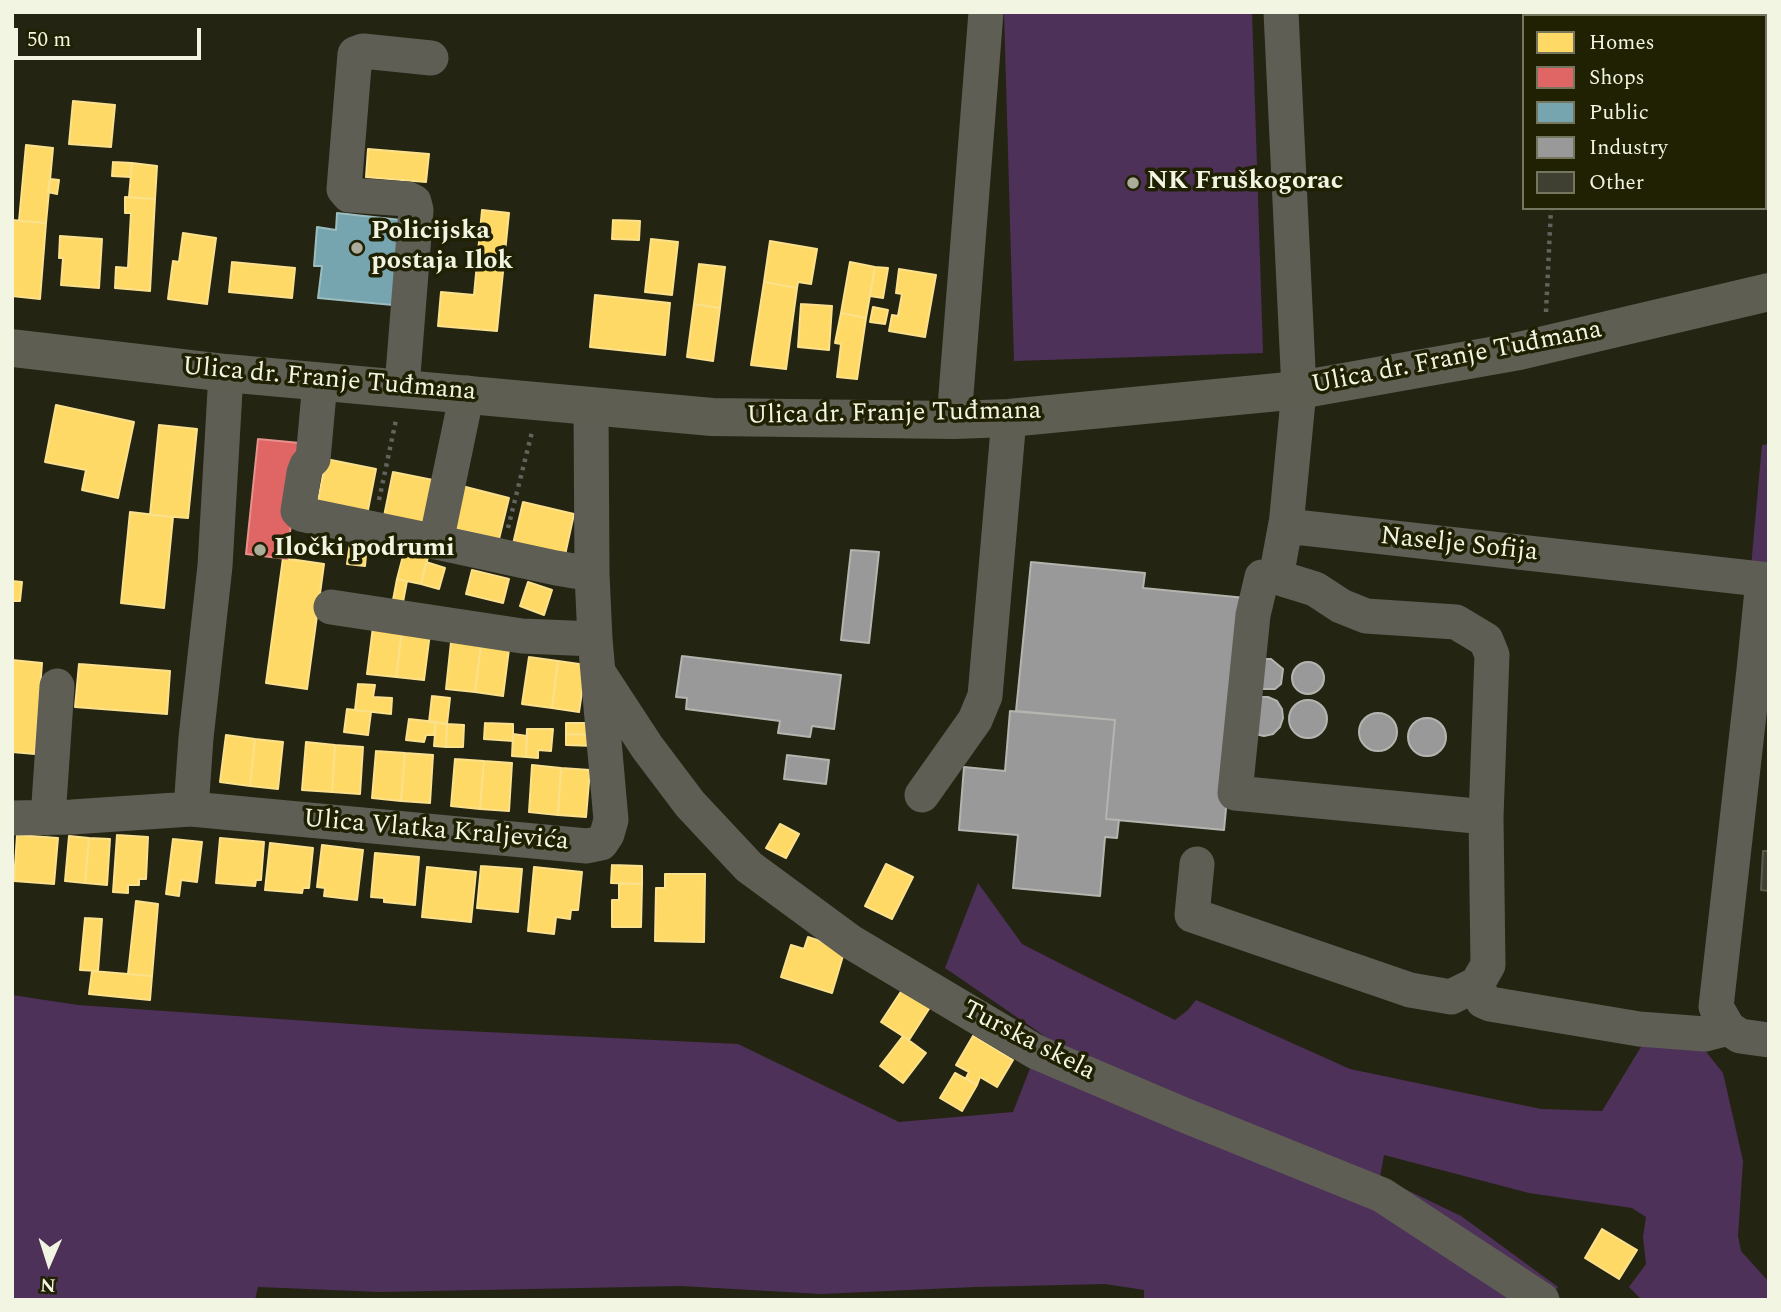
<!DOCTYPE html>
<meta charset="utf-8">
<style>
body{margin:0}
#map{position:relative;width:1781px;height:1312px;overflow:hidden;background:#242413;font-family:Spectral,serif}
canvas{display:block}
.frame{position:absolute;inset:0;border:14px solid #f3f5e3;pointer-events:none}
.legend{position:absolute;left:1522px;top:14px;width:245px;height:196px;box-sizing:border-box;background:#202103;border:2px solid #74765d;margin:0;padding:9px 12px;list-style:none;font-size:21px;color:#f3f5e3}
.legend li{display:flex;align-items:center;gap:14px;height:35px}
.legend b{width:35px;border:2px solid #74765d}
.north{position:absolute;left:14px;top:1228px;width:70px;height:70px;-webkit-text-stroke:5px #202103;paint-order:stroke;rotate:183deg;font-size:19px;font-weight:700;line-height:28px;text-align:center;color:#f3f5e3}
.north::after{content:'';display:block;margin:auto;width:24px;height:32px;background:#f3f5e3;clip-path:polygon(50% 0,100% 100%,50% 72%,0 100%)}
.scale{position:absolute;left:14px;top:28px;width:187px;height:32px;box-sizing:border-box;border:4px solid #f3f5e3;border-top:0;padding-left:9px;font-size:21px;line-height:24px;white-space:nowrap;color:#f3f5e3;-webkit-text-stroke:5px #202103;paint-order:stroke}
</style>
<div id="map">
<canvas width="1781" height="1312"></canvas>
<div class="frame"></div>
<ul class="legend">
<li><b style="height:19px;background:#ffd966"></b>Homes</li>
<li><b style="height:19px;background:#e06666"></b>Shops</li>
<li><b style="height:19px;background:#76a5af"></b>Public</li>
<li><b style="height:19px;background:#999"></b>Industry</li>
<li><b style="height:19px;background:#3f4031"></b>Other</li>
</ul>
<div class="north">N</div>
<div class="scale">50 m</div>
</div>
<script>
const c = document.querySelector('canvas').getContext('2d');
c.lineJoin = 'round';
function fillPath(path, color) {
  c.fillStyle = color;
  c.fill(path, 'evenodd');
}
function shape(rows) {
  const path = new Path2D();
  for (const r of rows) {
    if (r.length === 3) {
      path.moveTo(r[0] + r[2], r[1]);
      path.arc(r[0], r[1], r[2], 0, 2 * Math.PI);
      continue;
    }
    path.moveTo(r[0], r[1]);
    for (let i = 2; i < r.length; i += 2) path.lineTo(r[i], r[i + 1]);
  }
  return path;
}
function trace(path, color, width, dash) {
  c.strokeStyle = color;
  c.lineWidth = width;
  c.lineCap = dash ? 'butt' : 'round';
  c.setLineDash(dash || []);
  c.stroke(path);
}
function label(font, color, halo, rows, align = 'center') {
  c.font = font + ' Spectral,serif';
  c.lineWidth = 7;
  c.setLineDash([]);
  c.textBaseline = 'middle';
  c.strokeStyle = halo;
  c.fillStyle = color;
  for (const [text, x, y, turn = 0] of rows) {
    c.save();
    c.translate(x, y);
    c.rotate((+turn || 0) * Math.PI / 180);
    c.textAlign = isNaN(turn) ? turn : align;
    if (halo) c.strokeText(text, 0, 0);
    c.fillText(text, 0, 0);
    c.restore();
  }
}
fillPath(shape([
 [1004,12,1252,12,1263,353,1014,361],
 [1769,444,1769,569,1751,567,1762,445],
 [978,883,1022,944,1077,972,1175,1020,1188,1010,1196,1000,1350,1069,1541,1109,1602,1111,1647,1037,1696,1039,1723,1073,1743,1161,1738,1236,1741,1251,1769,1282,1769,1300,1642,1300,1629,1287,1646,1264,1643,1237,1646,1217,1632,1208,1529,1193,1384,1155,1380,1177,1461,1216,1558,1287,1549,1300,1144,1300,1144,1290,1105,1284,975,1287,821,1294,681,1286,381,1292,258,1287,255,1300,12,1300,12,995,78,1005,423,1029,738,1044,899,1122,1013,1112,1043,1035,945,968]
]), '#4e3159');
const homes = shape([
 [73,101,115,105,111,147,69,144,73,101],
 [26,145,53,148,46,223,19,221,26,145],
 [368,149,429,154,426,182,366,177,368,149],
 [113,162,132,163,131,177,112,176,113,162],
 [132,163,157,166,155,199,129,197,132,163],
 [50,179,59,180,57,194,48,192,50,179],
 [125,197,155,199,150,291,115,288,116,267,128,268,131,213,125,213,125,197],
 [482,210,509,213,497,331,438,326,441,292,474,295,482,210],
 [12,220,46,223,40,299,12,296,12,220],
 [613,220,640,221,639,240,612,239,613,220],
 [183,233,216,238,207,304,168,299,173,261,179,262,183,233],
 [60,236,102,239,99,288,61,285,63,258,59,258,60,236],
 [651,239,678,242,672,295,645,292,651,239],
 [770,241,817,249,811,284,798,282,797,288,764,282,770,241],
 [232,262,295,268,292,298,229,292,232,262],
 [850,262,875,267,866,318,841,313,850,262],
 [699,264,725,267,720,308,694,304,699,264],
 [875,267,888,268,883,298,870,296,875,267],
 [899,269,936,275,925,337,889,331,892,315,898,316,902,294,896,293,899,269],
 [764,282,797,288,786,369,751,365,764,282],
 [595,295,670,303,665,355,590,347,595,295],
 [694,304,720,308,713,361,687,357,694,304],
 [801,304,832,306,829,350,798,347,801,304],
 [873,307,888,310,885,324,870,322,873,307],
 [841,313,866,318,857,379,837,377,841,344,835,343,841,313],
 [56,405,134,422,118,498,82,490,86,470,45,462,56,405],
 [159,425,197,429,188,518,150,515,159,425],
 [326,459,376,469,367,515,317,506,326,459],
 [393,472,438,481,428,530,383,521,393,472],
 [458,485,509,498,499,539,447,527,458,485],
 [523,502,574,514,565,555,513,544,523,502],
 [130,512,173,517,164,608,121,603,130,512],
 [350,543,367,545,365,566,347,564,350,543],
 [404,552,428,557,421,584,397,579,404,552],
 [283,558,324,564,307,689,266,683,283,558],
 [426,562,445,568,439,589,421,584,426,562],
 [472,570,509,579,503,603,466,594,472,570],
 [397,579,407,581,403,602,393,600,397,579],
 [12,581,22,582,20,601,12,601,12,581],
 [528,582,552,590,544,615,520,606,528,582],
 [373,627,402,630,396,677,367,674,373,627],
 [402,630,430,633,424,680,396,677,402,630],
 [451,642,481,645,475,692,446,689,451,642],
 [481,645,509,649,503,696,475,692,481,645],
 [529,657,558,661,552,708,522,704,529,657],
 [12,660,42,663,35,754,12,752,12,660],
 [558,661,586,665,579,712,552,708,558,661],
 [79,664,170,671,167,714,75,707,79,664],
 [358,684,375,685,373,697,392,698,391,714,355,710,358,684],
 [432,696,450,698,447,724,429,722,432,696],
 [347,709,371,712,368,735,344,732,347,709],
 [409,719,436,722,434,735,426,735,424,742,406,740,409,719],
 [436,722,447,724,446,747,434,746,436,722],
 [485,723,513,724,513,741,484,739,485,723],
 [566,723,597,723,596,735,566,734,566,723],
 [447,724,464,725,463,747,446,747,447,724],
 [527,729,553,729,551,751,538,750,538,758,526,757,527,729],
 [513,734,527,736,526,757,512,756,513,734],
 [566,734,596,735,595,746,566,745,566,734],
 [226,735,255,739,250,786,220,782,226,735],
 [255,739,283,742,278,789,250,786,255,739],
 [306,742,335,745,332,792,302,790,306,742],
 [335,745,363,747,360,794,332,792,335,745],
 [376,751,405,753,401,801,372,798,376,751],
 [405,753,433,755,430,803,401,801,405,753],
 [455,759,484,761,480,809,451,806,455,759],
 [484,761,512,763,509,811,480,809,484,761],
 [532,765,561,768,558,815,529,812,532,765],
 [561,768,590,770,586,817,558,815,561,768],
 [780,824,799,834,786,858,766,848,780,824],
 [17,835,58,838,54,884,14,881,17,835],
 [117,835,148,837,146,879,139,879,139,885,128,885,128,893,113,892,117,835],
 [69,836,89,838,85,883,65,881,69,836],
 [89,838,110,839,107,885,85,883,89,838],
 [220,838,264,842,261,880,256,880,255,886,216,883,220,838],
 [173,839,202,842,197,882,181,880,179,896,166,894,173,839],
 [270,843,313,848,309,888,303,888,302,893,265,890,270,843],
 [322,845,363,850,357,900,324,896,325,888,317,887,322,845],
 [375,853,419,857,415,905,384,902,384,898,371,897,375,853],
 [886,864,913,877,892,919,865,906,886,864],
 [612,865,642,866,642,884,611,883,612,865],
 [481,866,522,869,518,912,477,908,481,866],
 [427,867,476,872,471,922,422,917,427,867],
 [534,867,582,872,578,910,571,910,570,919,556,917,554,934,528,931,534,867],
 [665,874,705,874,704,942,655,941,656,888,665,888,665,874],
 [619,883,642,884,641,927,612,927,612,900,619,900,619,883],
 [136,901,158,904,152,976,128,974,136,901],
 [85,918,102,919,98,971,80,970,85,918],
 [808,937,845,949,832,993,781,977,791,945,804,949,808,937],
 [92,971,152,976,150,1000,89,994,92,971],
 [906,984,934,1001,909,1040,881,1022,906,984],
 [903,1036,926,1053,903,1083,880,1066,903,1036],
 [973,1036,1013,1060,997,1087,980,1077,977,1085,966,1078,969,1072,956,1065,973,1036],
 [955,1073,977,1085,962,1111,940,1098,955,1073],
 [1602,1229,1637,1250,1619,1279,1585,1258,1602,1229]
]);
fillPath(homes, '#ffd966');
trace(homes, '#fbe18c', 2);
const shops = shape([
 [258,439,300,443,287,559,246,554,258,439]
]);
fillPath(shops, '#e06666');
trace(shops, '#e6918c', 2);
const public = shape([
 [337,213,401,220,393,305,318,298,322,266,314,266,317,227,336,230,337,213]
]);
fillPath(public, '#76a5af');
trace(public, '#9cbdbf', 2);
const industry = shape([
 [851,550,879,552,869,643,841,640,851,550],
 [1031,562,1145,573,1143,588,1246,598,1224,830,1106,819,1115,720,1016,711,1031,562],
 [682,656,841,675,834,729,812,726,810,737,778,733,780,721,686,709,687,698,676,697,682,656],
 [1264,659,1271,659,1283,669,1281,684,1275,689,1260,689,1264,659],
 [1308,678,16],
 [1259,697,1268,697,1277,701,1282,709,1283,718,1280,727,1273,734,1264,736,1255,734,1259,697],
 [1308,719,19],
 [1010,711,1115,720,1106,819,1119,820,1117,838,1105,837,1100,896,1013,888,1018,835,959,830,964,767,1005,771,1010,711],
 [1378,732,19],
 [1427,737,19],
 [787,755,829,760,826,784,784,779,787,755]
]);
fillPath(industry, '#999');
trace(industry, '#b4b5af', 2);
const building = shape([
 [1763,851,1769,851,1769,891,1761,890,1763,851]
]);
fillPath(building, '#3f4031');
trace(building, '#5a5a4c', 2);
trace(shape([
 [1559,16,1559,12],
 [1546,312,1551,208],
 [379,500,396,420],
 [508,528,532,432]
]), '#62635a', 4.5, [3.5, 5]);
trace(shape([
 [1281,12,1299,390,1286,526,1769,580],
 [320,382,313,459,307,465,304,473,298,511,301,514,436,542],
 [402,387,416,210,414,202,408,199,349,195,344,189,355,54,363,51,431,58],
 [467,393,436,542,556,568,592,574],
 [954,420,986,12],
 [1276,577,1315,589,1341,606,1366,616,1456,622,1486,640,1492,655,1486,817],
 [331,607,522,636,595,639],
 [1754,670,1763,580],
 [598,672,647,747,690,804,749,867,851,942,1036,1052,1184,1115,1382,1195,1542,1300],
 [1769,672,1754,670,1716,1007,1728,1028,1740,1036,1769,1040],
 [922,795,975,720,985,696,1009,418],
 [191,809,196,738,215,566,226,373],
 [12,818,72,817,191,809,587,846,601,843,607,834,611,820,595,639,592,574,591,406],
 [48,818,57,686],
 [1197,864,1192,915,1410,990,1451,997,1477,984,1488,965,1486,817,1235,793,1253,615,1262,577,1276,577,1287,518],
 [1477,984,1483,1001,1490,1004,1639,1029,1705,1034,1728,1028]
]), '#5e5e55', 35);
trace(shape([
 [12,348,226,373,712,417,954,420,1009,418,1299,390,1519,351,1769,292]
]), '#5e5e52', 38);
for (const [x, y, r, color] of [
 [1133,183,7,"#abac9a"],
 [357,248,7,"#abac9a"],
 [260,550,7,"#abac9a"]
]) {
  const dot = new Path2D();
  dot.arc(x, y, r, 0, 2 * Math.PI);
  c.fillStyle = color;
  c.fill(dot);
  trace(dot, '#202103', 2.5);
}
label('bold 26px', '#f3f5e3', '#202103', [
 ["NK Fruškogorac",1147,183],
 ["Policijska",371,233],
 ["postaja Ilok",371,263],
 ["Iločki podrumi",274,550]
], 'left');
label('26px', '#f3f5e3', '#202103', [
 ["Ulica dr. Franje Tuđmana",1457,359,-11],
 ["Ulica dr. Franje Tuđmana",329,381,5],
 ["Ulica dr. Franje Tuđmana",894,415,-1],
 ["Naselje Sofija",1459,546,6],
 ["Ulica Vlatka Kraljevića",436,832,5],
 ["Turska skela",1028,1042,27]
]);
</script>
